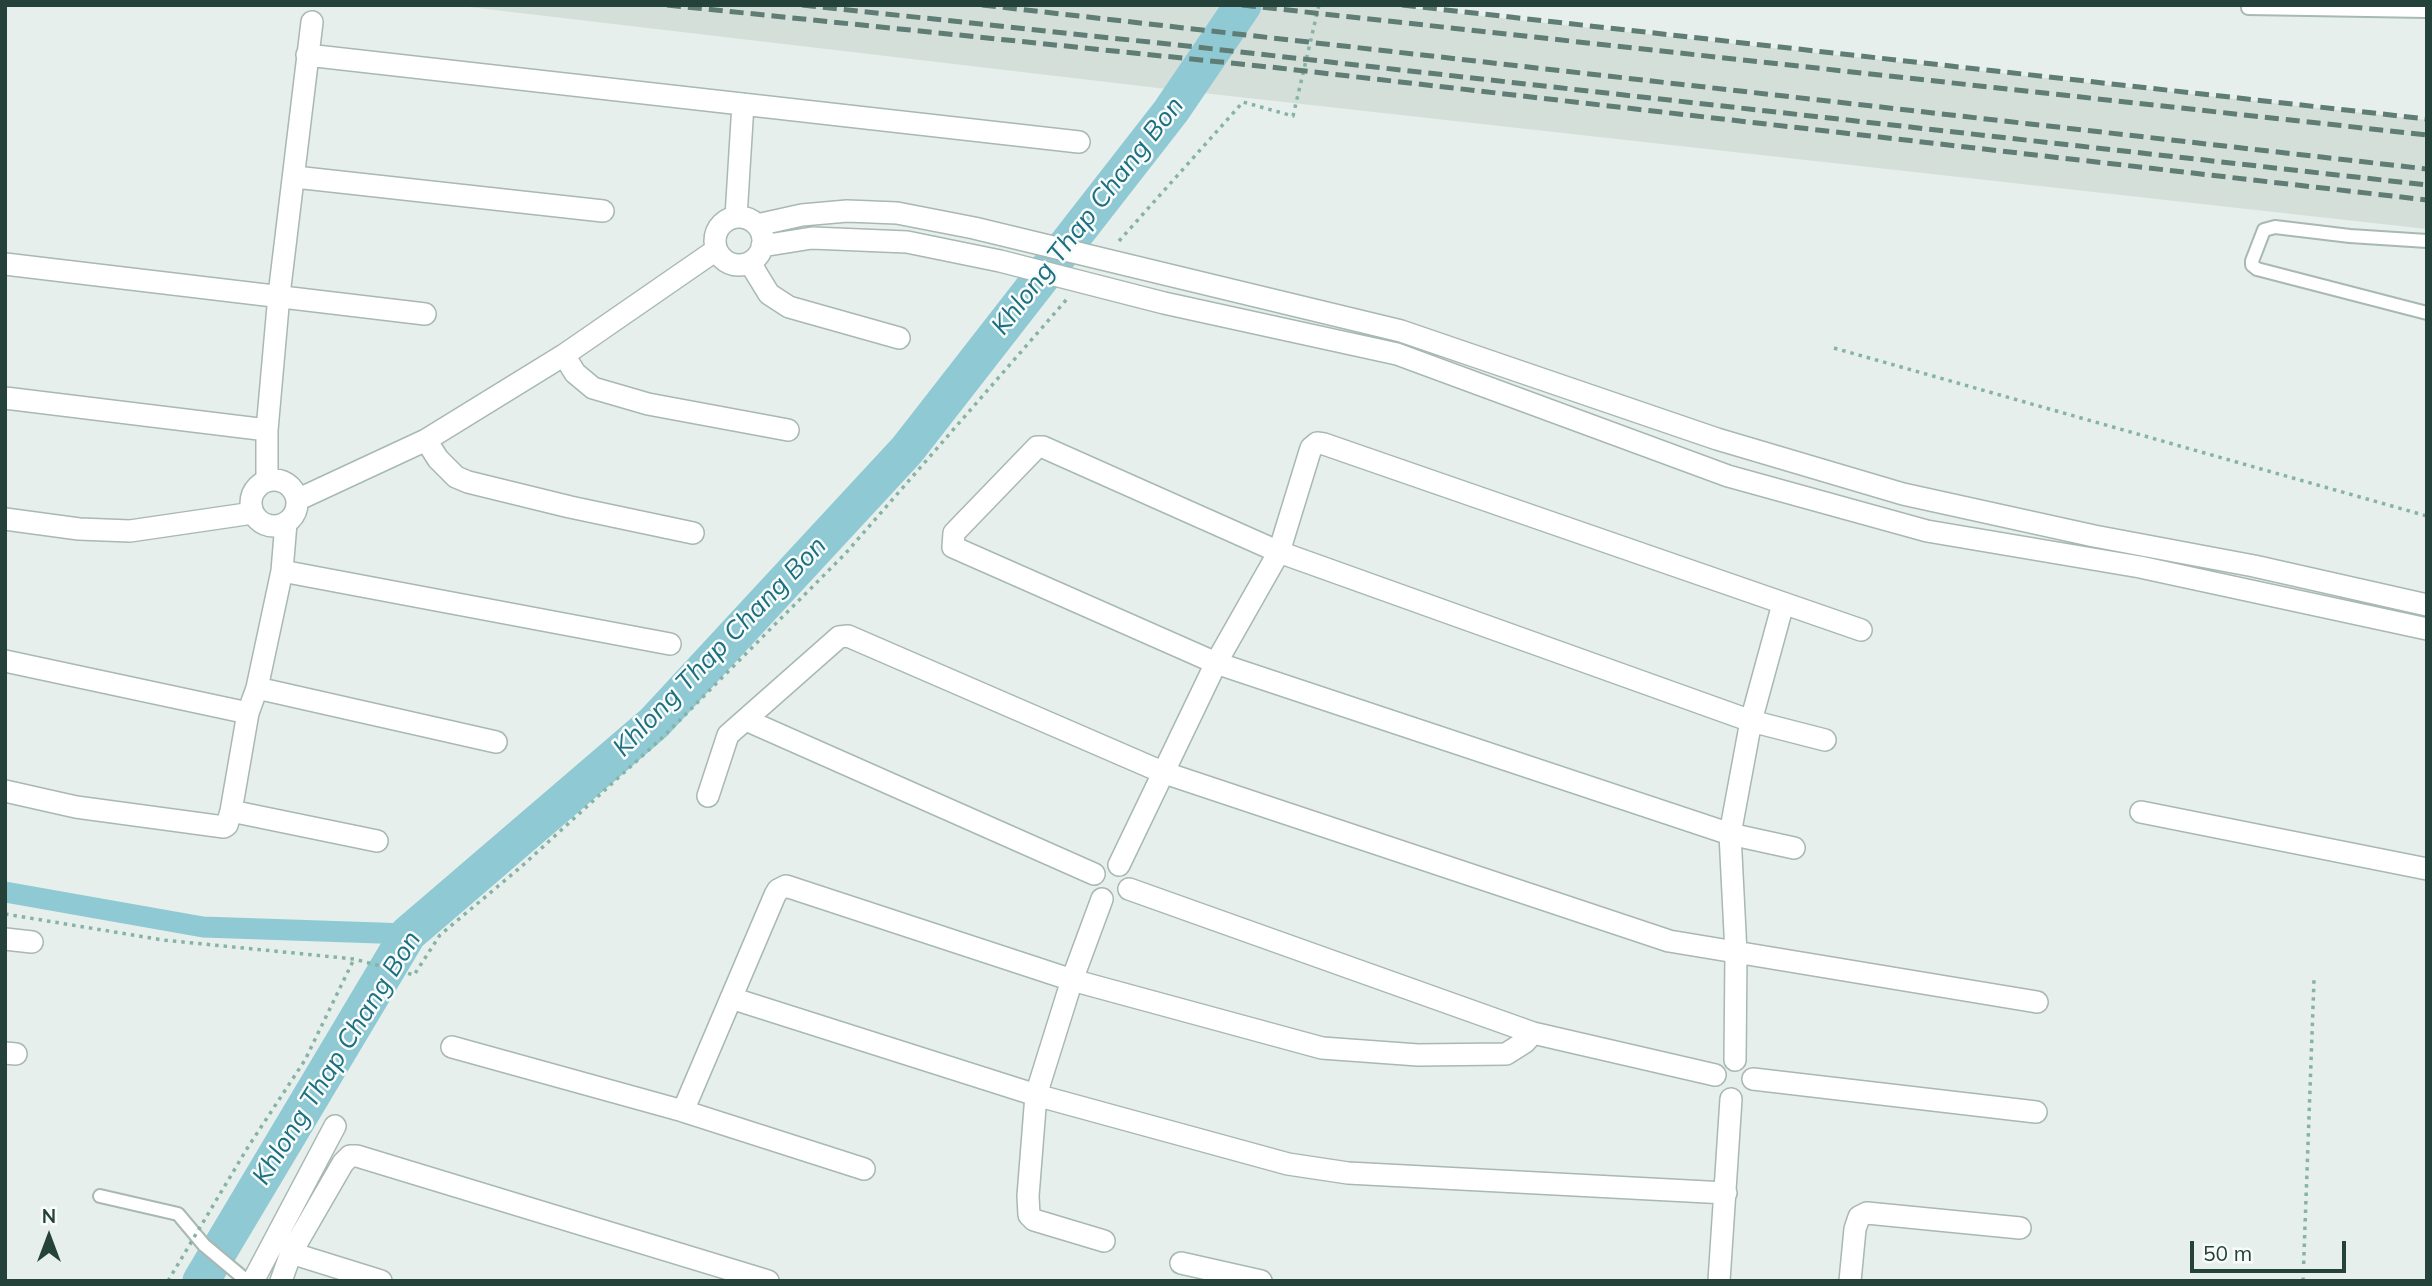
<!DOCTYPE html>
<style>
body{margin:0}
#map{position:relative;width:2432px;height:1286px;overflow:hidden;background:#e6efeb;font-family:Mulish,sans-serif}
canvas{display:block}
.frame{position:absolute;inset:0;border:7px solid #24423a;pointer-events:none}
.north{position:absolute;left:14px;top:1202px;width:70px;height:70px;-webkit-text-stroke:5px #f7fbf9;paint-order:stroke;rotate:0deg;font-size:19px;font-weight:700;line-height:28px;text-align:center;color:#24423a}
.north::after{content:'';display:block;margin:auto;width:24px;height:32px;background:#24423a;clip-path:polygon(50% 0,100% 100%,50% 72%,0 100%)}
.scale{position:absolute;left:2190px;top:1241px;width:156px;height:32px;box-sizing:border-box;border:4px solid #24423a;border-top:0;padding-left:9px;font-size:21px;line-height:24px;white-space:nowrap;color:#24423a;-webkit-text-stroke:5px #f7fbf9;paint-order:stroke}
</style>
<div id="map">
<canvas width="2432" height="1286"></canvas>
<div class="frame"></div>
<div class="north">N</div>
<div class="scale">50 m</div>
</div>
<script>
const c = document.querySelector('canvas').getContext('2d');
c.lineJoin = 'round';
function fillPath(path, color) {
  c.fillStyle = color;
  c.fill(path, 'evenodd');
}
function shape(rows) {
  const path = new Path2D();
  for (const r of rows) {
    if (r.length === 3) {
      path.moveTo(r[0] + r[2], r[1]);
      path.arc(r[0], r[1], r[2], 0, 2 * Math.PI);
      continue;
    }
    path.moveTo(r[0], r[1]);
    for (let i = 2; i < r.length; i += 2) path.lineTo(r[i], r[i + 1]);
  }
  return path;
}
function trace(path, color, width, dash) {
  c.strokeStyle = color;
  c.lineWidth = width;
  c.lineCap = dash ? 'butt' : 'round';
  c.setLineDash(dash || []);
  c.stroke(path);
}
function label(font, color, halo, rows, align = 'center') {
  c.font = font + ' Mulish,sans-serif';
  c.lineWidth = 5;
  c.setLineDash([]);
  c.textBaseline = 'middle';
  c.strokeStyle = halo;
  c.fillStyle = color;
  for (const [text, x, y, turn = 0] of rows) {
    c.save();
    c.translate(x, y);
    c.rotate((+turn || 0) * Math.PI / 180);
    c.textAlign = isNaN(turn) ? turn : align;
    if (halo) c.strokeText(text, 0, 0);
    c.fillText(text, 0, 0);
    c.restore();
  }
}
fillPath(shape([
 [452,5,1383,5,2427,120,2427,229,1158,88]
]), '#d4dfda');
trace(shape([
 [5,892,203,927,408,934]
]), '#8ec9d4', 21);
trace(shape([
 [201,1281,408,934,654,723,907,450,1171,111,1243,5]
]), '#8ec9d4', 37);
const lane = shape([
 [2248,8,2427,11],
 [2427,241,2350,236,2275,227,2264,230,2252,261,2252,265,2257,269,2427,313],
 [100,1196,178,1214,204,1245,247,1281]
]);
const street = shape([
 [307,55,1079,142],
 [295,177,603,211],
 [736,217,743,104],
 [739,241,24],
 [757,225,802,215,847,211,897,213,974,228,1401,331,1717,439,1903,494,2094,536,2254,566,2427,605],
 [762,246,812,238,907,242,1000,261,1164,303,1397,354,1728,476,1927,531,2140,567,2427,629],
 [750,263,769,294,789,307,899,338],
 [5,264,425,314],
 [564,355,575,373,593,388,648,404,788,430],
 [5,398,267,430],
 [426,440,438,459,456,477,468,482,570,507,693,533],
 [274,503,23],
 [267,481,267,430,279,295,312,22],
 [297,500,426,440,564,355,716,250],
 [5,519,79,529,130,531,253,513],
 [282,571,670,644],
 [5,661,248,713],
 [257,688,496,742],
 [746,720,1094,874],
 [5,791,76,807,224,827,227,825,231,811,377,841],
 [708,796,728,735,839,637,848,636,1162,772,1669,941,2037,1002],
 [231,811,248,713,257,688,282,571,286,523],
 [2141,812,2427,869],
 [1794,848,1730,834,1216,663,953,547,954,533,1037,447,1043,447,1279,552,1751,721,1825,740],
 [1119,865,1216,663,1279,552,1311,448,1317,443,1324,444,1861,630],
 [1129,889,1533,1033,1715,1075],
 [1102,899,1072,980,1036,1095,1028,1196,1029,1215,1034,1220,1104,1241],
 [5,939,32,942],
 [731,998,1036,1095,1288,1164,1348,1173,1726,1193],
 [452,1047,683,1111,864,1169],
 [5,1053,16,1054],
 [1735,1060,1736,953,1730,834,1751,721,1783,604],
 [1753,1079,2036,1112],
 [683,1111,775,895,778,890,786,886,1072,980,1322,1048,1418,1055,1506,1054,1525,1042,1533,1033],
 [291,1253,381,1281],
 [1181,1263,1261,1281],
 [253,1281,335,1126],
 [281,1281,291,1253,343,1163,350,1156,357,1156,768,1281],
 [1719,1281,1731,1099],
 [1850,1281,1855,1229,1859,1217,1867,1213,2020,1228]
]);
trace(lane, '#a8b8b2', 16);
trace(street, '#a8b8b2', 24);
trace(shape([
 [1119,241,1243,102,1293,116,1319,5],
 [1834,348,2427,516],
 [5,914,163,940,354,959,414,975,440,935,522,866,665,735,845,554,1067,299],
 [2303,1281,2314,980]
]), '#86b3a5', 3.5, [3.5, 5]);
trace(lane, '#fff', 12);
trace(street, '#fff', 21);
trace(shape([
 [667,5,1279,68,2427,200],
 [802,5,1196,47,2427,185],
 [982,5,2427,169],
 [1242,5,2427,135],
 [1402,5,2427,119]
]), '#5f7d75', 5, [14, 7]);
trace(shape([
 [168,1281,248,1147,305,1060,354,959]
]), '#86b3a5', 3.5, [3.5, 5]);
label('italic 26px', '#1c6f80', '#f7fbf9', [
 ["Khlong Thap Chang Bon",1088,216,-52],
 ["Khlong Thap Chang Bon",720,647,-46],
 ["Khlong Thap Chang Bon",337,1058,-58]
]);
</script>
